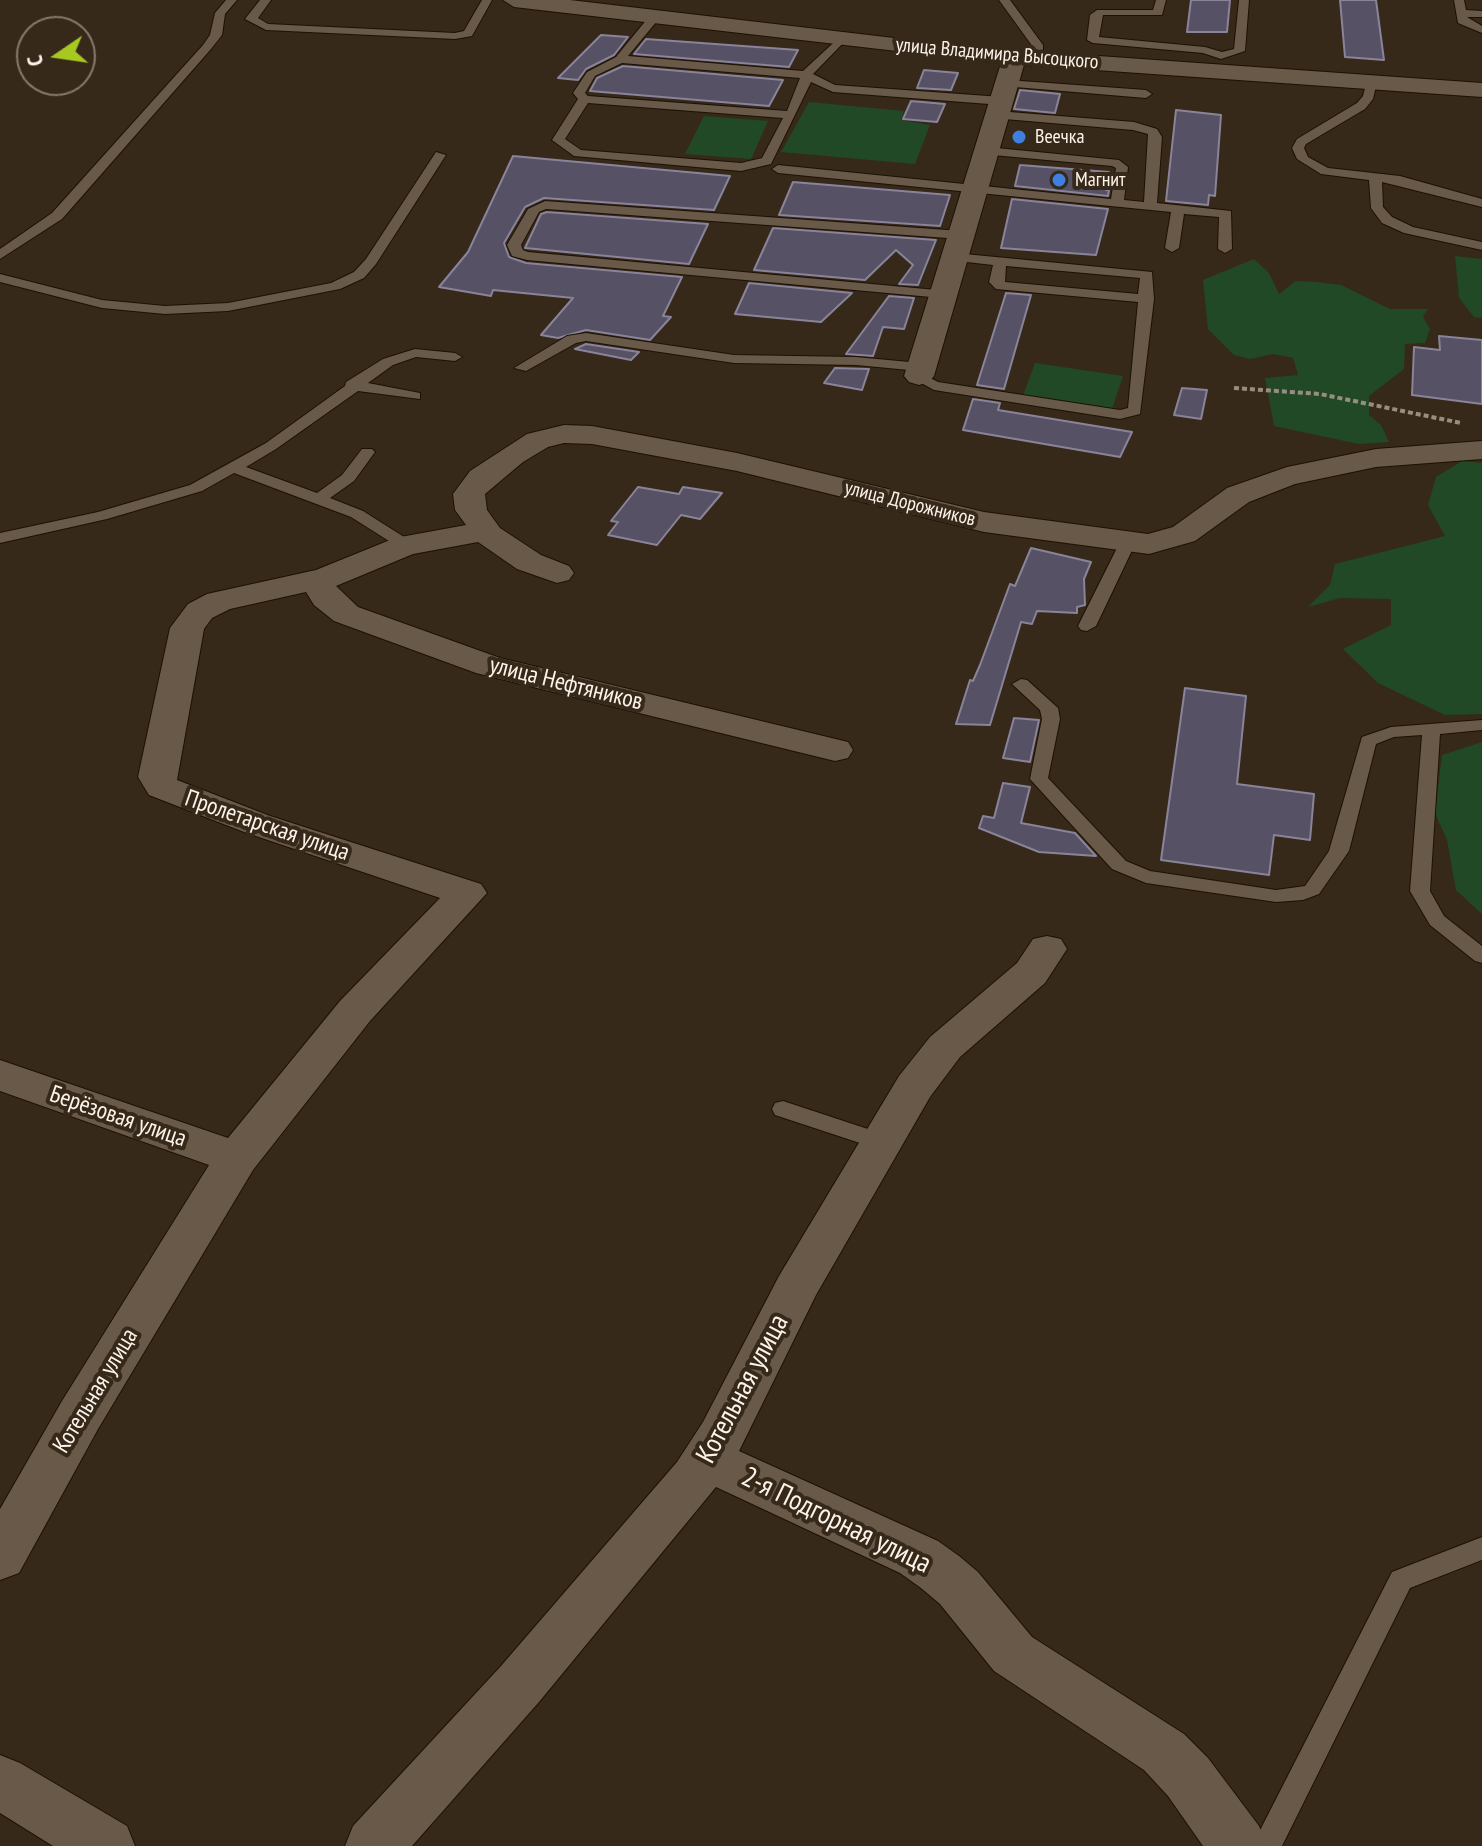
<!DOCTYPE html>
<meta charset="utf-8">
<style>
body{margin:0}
#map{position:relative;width:1482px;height:1846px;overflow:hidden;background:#36291a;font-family:"PT Sans Narrow",sans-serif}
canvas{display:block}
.north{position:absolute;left:16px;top:16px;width:80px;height:80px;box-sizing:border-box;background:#36291a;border:2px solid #857a6d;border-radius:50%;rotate:257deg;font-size:22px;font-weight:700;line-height:32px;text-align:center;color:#fcf3ea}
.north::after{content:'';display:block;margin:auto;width:28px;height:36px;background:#a6c820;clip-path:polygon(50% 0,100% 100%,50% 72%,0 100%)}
</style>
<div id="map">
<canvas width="1482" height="1846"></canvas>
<div class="north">С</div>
</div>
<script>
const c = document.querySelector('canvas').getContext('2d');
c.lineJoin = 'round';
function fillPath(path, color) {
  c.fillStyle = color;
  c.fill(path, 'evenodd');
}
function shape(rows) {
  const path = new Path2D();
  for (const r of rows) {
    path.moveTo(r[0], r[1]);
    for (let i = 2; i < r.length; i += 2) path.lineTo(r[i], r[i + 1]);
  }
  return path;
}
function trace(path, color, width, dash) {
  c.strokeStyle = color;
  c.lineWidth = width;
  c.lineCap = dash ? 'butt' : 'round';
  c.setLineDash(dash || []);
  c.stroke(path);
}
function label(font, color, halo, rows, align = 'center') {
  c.font = font + ' "PT Sans Narrow",sans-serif';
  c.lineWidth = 8;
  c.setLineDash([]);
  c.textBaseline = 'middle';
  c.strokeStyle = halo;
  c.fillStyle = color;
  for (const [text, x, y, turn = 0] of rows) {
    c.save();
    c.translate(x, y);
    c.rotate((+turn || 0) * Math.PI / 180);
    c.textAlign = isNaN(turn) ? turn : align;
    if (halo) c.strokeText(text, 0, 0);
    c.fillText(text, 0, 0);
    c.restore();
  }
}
fillPath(shape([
 [809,102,904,111,901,120,930,125,915,164,781,152],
 [704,116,768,121,751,159,685,154],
 [1455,256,1482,259,1482,318,1474,317,1459,298],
 [1254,259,1269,273,1279,294,1296,281,1316,282,1341,285,1390,309,1428,309,1423,317,1430,329,1425,343,1405,344,1404,369,1369,396,1369,415,1381,425,1389,442,1359,444,1274,426,1265,378,1298,375,1293,358,1273,354,1250,359,1234,355,1208,329,1203,280],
 [1035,363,1123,376,1112,409,1023,395],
 [1462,461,1482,463,1482,714,1445,715,1378,683,1343,649,1391,625,1391,599,1340,598,1308,607,1330,585,1335,564,1445,536,1428,505,1436,477],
 [1482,742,1482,914,1456,890,1447,840,1435,813,1442,755]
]), '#214926');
const building = shape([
 [1191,0,1230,0,1227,32,1187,32,1191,0],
 [1340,0,1376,0,1384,60,1345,57,1340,0],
 [601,35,628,37,614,55,586,69,578,80,558,78,601,35],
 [646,39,798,50,789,67,634,54,646,39],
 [623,66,783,80,769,106,590,91,597,78,623,66],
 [924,70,958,73,951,90,917,88,924,70],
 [1020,90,1060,94,1055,113,1014,109,1020,90],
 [911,101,945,104,937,122,903,119,911,101],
 [1176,110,1221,115,1215,196,1209,195,1208,205,1166,201,1176,110],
 [513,156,730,176,714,210,544,198,525,207,504,243,509,257,526,263,682,277,663,316,671,317,650,340,586,330,558,338,541,335,573,298,493,290,491,296,439,287,468,252,513,156],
 [1020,165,1109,172,1106,190,1109,190,1108,196,1015,186,1020,165],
 [793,182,950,195,940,226,779,215,793,182],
 [1012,199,1108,209,1096,255,1001,248,1012,199],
 [547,212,708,224,689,264,525,248,541,214,547,212],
 [773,228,936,240,918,285,899,284,913,265,896,250,865,280,754,270,773,228],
 [749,283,852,293,821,322,735,314,749,283],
 [1006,293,1031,295,1004,389,977,385,1006,293],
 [889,296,914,298,904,329,883,327,873,356,846,354,889,296],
 [1439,336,1482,340,1482,404,1412,395,1414,347,1440,350,1439,336],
 [586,344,639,352,631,360,575,349,586,344],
 [835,368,869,369,862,390,824,383,835,368],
 [1182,388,1207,390,1201,419,1174,415,1182,388],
 [973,399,1000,403,998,410,1132,432,1120,457,963,430,973,399],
 [638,487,679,494,683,487,722,493,700,519,681,515,657,545,608,535,618,522,611,521,638,487],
 [1031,548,1091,562,1084,579,1085,605,1077,607,1077,613,1037,611,1032,624,1021,622,990,725,956,724,970,680,973,681,980,665,1010,584,1015,586,1031,548],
 [1185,688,1246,696,1237,784,1314,794,1310,840,1274,835,1269,875,1161,860,1185,688],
 [1014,718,1039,720,1030,762,1003,758,1014,718],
 [1003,783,1030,787,1021,823,1075,833,1096,856,1039,852,979,828,983,816,994,818,1003,783]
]);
fillPath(building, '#565164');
trace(building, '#898499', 2);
const lane = shape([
 [226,0,237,0,225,14,222,35,211,49,62,219,0,259,0,249,52,213,203,45,210,35,215,13,226,0],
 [260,0,271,0,258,18,268,24,455,33,464,31,482,0,492,0,472,36,455,39,266,30,245,19,260,0],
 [999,0,1010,0,1043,45,1043,62,1035,62,1033,47,999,0],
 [1156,0,1166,0,1162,15,1103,15,1099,37,1205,47,1222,52,1234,49,1239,0,1249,0,1245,51,1221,59,1203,53,1093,43,1087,40,1090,15,1097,10,1153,10,1156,0],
 [1454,0,1464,0,1466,10,1482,11,1482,17,1467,17,1482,26,1482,33,1458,23,1454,0],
 [652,13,662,15,628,56,803,71,843,34,847,35,847,39,813,74,835,85,1002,97,1008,101,1002,105,833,92,811,82,771,164,741,171,574,156,552,140,578,99,573,93,587,72,616,57,652,13],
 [622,63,800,78,787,111,588,96,585,93,595,76,622,63],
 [588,103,783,118,762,158,741,163,581,150,565,139,588,103],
 [1007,80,1146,90,1152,94,1146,98,1003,86,1001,84,1007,80],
 [1367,80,1377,82,1373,99,1365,109,1306,144,1304,148,1308,157,1328,168,1400,176,1482,199,1482,207,1382,182,1383,207,1392,217,1413,227,1482,242,1482,250,1404,233,1382,223,1371,208,1369,180,1321,174,1297,159,1292,148,1297,139,1357,103,1363,96,1367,80],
 [997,111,1134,122,1157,129,1162,137,1157,203,1231,211,1232,249,1225,253,1218,249,1219,217,1184,214,1179,248,1172,252,1165,248,1171,212,778,173,772,169,778,165,1111,199,1116,168,1112,166,982,154,982,148,986,147,1119,160,1128,167,1124,200,1144,202,1148,134,1133,130,993,118,991,115,997,111],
 [436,152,446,155,376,264,364,278,340,289,228,311,165,314,102,308,0,282,0,274,102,300,165,306,228,303,331,283,354,272,366,259,436,152],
 [545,201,961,231,968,235,961,239,546,209,539,212,521,245,523,250,528,252,947,291,949,294,942,298,527,260,512,256,507,245,528,209,545,201],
 [954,253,1152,272,1154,299,1140,414,1120,419,934,390,914,379,914,373,919,372,938,382,1120,410,1128,408,1138,302,996,289,989,282,993,265,949,260,947,257,954,253],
 [1006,266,1140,278,1138,294,1005,282,1006,266],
 [586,333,734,355,856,357,920,363,927,367,920,371,856,365,734,363,586,341,576,343,526,371,514,368,567,336,586,333],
 [415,349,455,353,462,357,455,361,416,357,393,365,368,383,420,393,420,399,358,391,276,449,246,467,317,493,342,475,362,449,372,449,375,452,354,481,330,498,363,511,412,542,412,548,400,548,351,517,234,473,202,491,107,519,0,543,0,533,98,512,190,485,266,443,345,386,346,382,383,359,415,349],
 [1128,537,1136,542,1096,626,1087,631,1081,630,1078,626,1120,542,1128,537],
 [1021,679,1027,680,1058,708,1060,719,1048,778,1126,861,1150,871,1276,890,1305,886,1329,851,1362,737,1391,727,1482,720,1482,730,1440,734,1430,891,1444,916,1482,946,1482,963,1475,961,1430,925,1410,891,1422,735,1394,737,1376,744,1349,851,1319,894,1303,900,1276,902,1146,883,1112,869,1030,779,1042,719,1040,710,1012,684,1021,679],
 [783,1101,889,1136,892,1142,889,1148,881,1150,775,1115,772,1109,775,1103,783,1101],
 [1482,1537,1482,1560,1410,1588,1282,1846,1252,1846,1392,1572,1482,1537]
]);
const street = shape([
 [503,0,570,0,971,47,1482,83,1482,97,1024,65,934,376,929,382,919,385,909,382,904,376,1001,63,514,7,503,0],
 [564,425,592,426,737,453,984,512,1148,534,1173,527,1227,488,1287,467,1376,449,1482,441,1482,459,1376,467,1295,484,1249,502,1195,541,1149,554,984,532,737,471,592,444,564,443,548,447,523,462,485,494,487,510,500,528,541,555,569,566,574,573,569,580,557,583,517,569,478,542,413,554,336,586,358,607,500,658,848,742,853,750,848,758,835,761,476,673,334,621,314,605,306,592,230,609,212,618,204,629,177,780,270,816,481,884,487,893,370,1021,253,1170,98,1429,19,1573,0,1580,0,1509,62,1401,209,1165,0,1091,0,1060,228,1138,340,1001,440,898,244,832,149,795,138,777,170,628,188,604,207,594,316,570,395,538,466,525,455,510,453,494,470,471,527,434,564,425],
 [1047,936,1061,939,1067,949,1045,983,960,1057,930,1097,816,1295,739,1451,938,1541,959,1556,978,1572,1032,1637,1184,1734,1208,1758,1259,1826,1267,1846,1203,1846,1168,1796,1144,1770,994,1671,940,1604,921,1588,900,1573,716,1487,539,1702,412,1846,345,1846,353,1826,501,1666,677,1462,703,1422,779,1276,899,1076,930,1037,1017,963,1033,939,1047,936],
 [0,1755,20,1763,127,1826,135,1846,53,1846,0,1813,0,1755]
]);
trace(lane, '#1d1104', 2);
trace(street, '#1d1104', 2);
trace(shape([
 [1234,388,1320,394,1461,423]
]), '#988d81', 4, [5, 3]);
fillPath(lane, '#685948');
fillPath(street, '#685948');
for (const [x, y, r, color] of [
 [1019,137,8,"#3f7fe0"],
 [1059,180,8,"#3f7fe0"]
]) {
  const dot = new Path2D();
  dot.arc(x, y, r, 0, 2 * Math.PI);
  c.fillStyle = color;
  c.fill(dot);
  trace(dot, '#36291a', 3);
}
label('20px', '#fcf3ea', '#36291a', [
 ["улица Владимира Высоцкого",997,54,5],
 ["улица Дорожников",910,504,14]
]);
label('20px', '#fcf3ea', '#36291a', [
 ["Веечка",1035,137],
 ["Магнит",1075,180]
], 'left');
label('24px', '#fcf3ea', '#36291a', [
 ["улица Нефтяников",566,684,14],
 ["Пролетарская улица",267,826,19],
 ["Берёзовая улица",118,1117,19],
 ["Котельная улица",96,1391,-59]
]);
label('28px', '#fcf3ea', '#36291a', [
 ["Котельная улица",743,1389,-62],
 ["2-я Подгорная улица",836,1521,26]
]);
</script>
